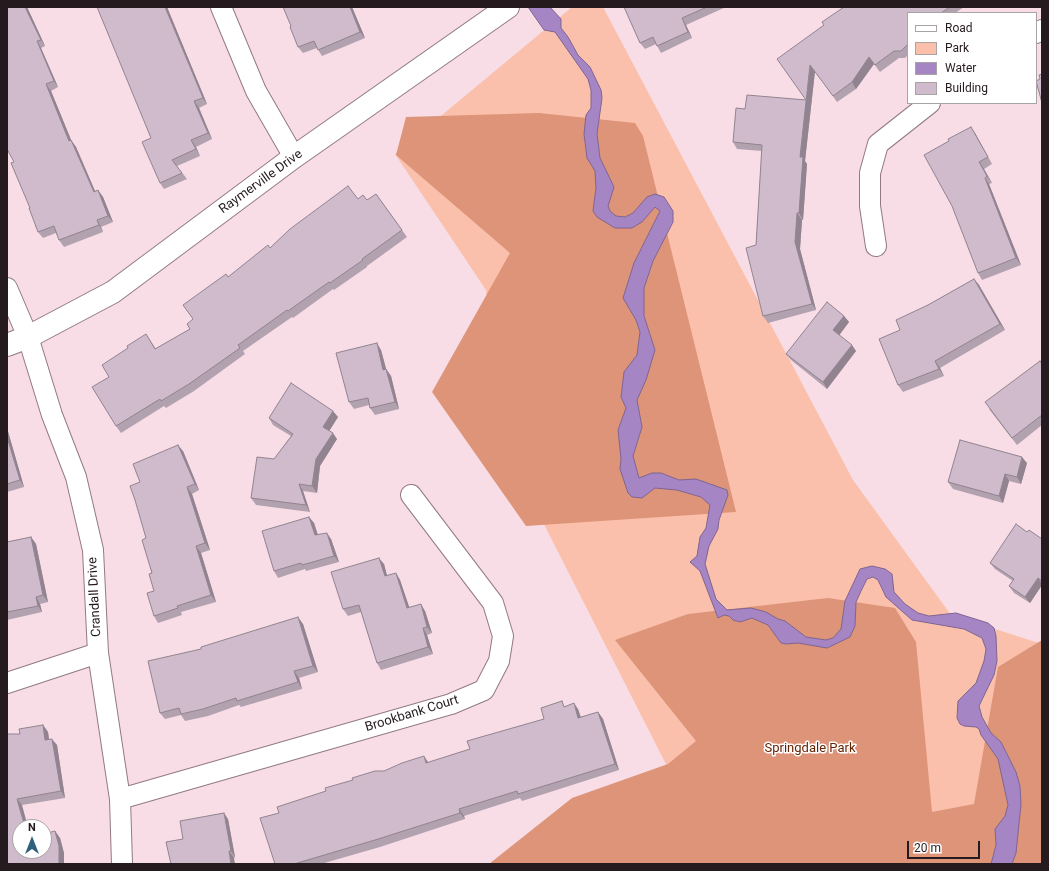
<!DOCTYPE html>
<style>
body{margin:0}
#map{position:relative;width:1049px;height:871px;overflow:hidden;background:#f8dde6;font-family:Roboto,sans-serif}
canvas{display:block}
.frame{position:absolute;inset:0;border:8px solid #251b1f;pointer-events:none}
.legend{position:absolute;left:907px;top:12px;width:130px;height:92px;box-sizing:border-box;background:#fff;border:1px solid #a8a4a5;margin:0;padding:5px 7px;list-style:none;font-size:12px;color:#251b1f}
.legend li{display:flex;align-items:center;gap:8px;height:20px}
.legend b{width:20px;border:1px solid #a8a4a5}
.north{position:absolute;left:12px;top:819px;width:40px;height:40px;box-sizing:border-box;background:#fff;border:1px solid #a8a4a5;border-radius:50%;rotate:0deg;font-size:11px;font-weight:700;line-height:16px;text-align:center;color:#251b1f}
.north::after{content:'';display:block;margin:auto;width:14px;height:18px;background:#2f617e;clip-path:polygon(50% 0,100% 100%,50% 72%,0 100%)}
.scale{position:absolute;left:907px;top:841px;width:73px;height:18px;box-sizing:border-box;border:2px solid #251b1f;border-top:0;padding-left:5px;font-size:12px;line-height:14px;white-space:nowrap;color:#251b1f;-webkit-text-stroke:3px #fff;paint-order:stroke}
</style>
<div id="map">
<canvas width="1049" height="871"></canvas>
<div class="frame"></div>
<ul class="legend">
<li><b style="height:5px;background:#fff"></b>Road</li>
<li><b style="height:11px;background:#fac0ab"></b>Park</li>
<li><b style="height:11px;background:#a685c4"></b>Water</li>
<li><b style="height:11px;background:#cfbbcc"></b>Building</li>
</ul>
<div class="north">N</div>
<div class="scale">20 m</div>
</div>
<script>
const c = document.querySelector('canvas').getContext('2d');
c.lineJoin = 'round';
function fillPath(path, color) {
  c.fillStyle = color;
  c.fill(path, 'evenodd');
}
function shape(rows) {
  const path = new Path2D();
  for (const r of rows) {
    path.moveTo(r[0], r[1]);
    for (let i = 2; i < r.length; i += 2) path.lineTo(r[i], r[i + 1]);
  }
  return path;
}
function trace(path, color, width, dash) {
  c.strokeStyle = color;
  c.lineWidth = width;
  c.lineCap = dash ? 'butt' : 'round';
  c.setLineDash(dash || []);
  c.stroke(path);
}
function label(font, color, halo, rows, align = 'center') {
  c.font = font + ' Roboto,sans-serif';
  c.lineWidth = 3;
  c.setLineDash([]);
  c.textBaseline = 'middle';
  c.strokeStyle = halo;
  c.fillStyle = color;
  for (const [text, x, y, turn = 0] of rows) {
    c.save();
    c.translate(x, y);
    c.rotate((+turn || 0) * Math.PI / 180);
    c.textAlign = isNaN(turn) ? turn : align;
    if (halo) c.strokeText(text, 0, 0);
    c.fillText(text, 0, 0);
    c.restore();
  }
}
fillPath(shape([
 [572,7,603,7,853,480,951,615,1042,644,1042,864,672,776,496,430,486,290,395,154]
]), '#fac0ab');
fillPath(shape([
 [539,113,635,123,643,136,736,512,526,526,432,392,510,253,396,155,406,117],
 [828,598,895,608,916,642,932,812,974,804,998,667,1042,640,1042,864,489,864,572,798,668,764,696,741,615,640,688,614]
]), '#dd9478');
const water = shape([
 [528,7,550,7,561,19,561,28,568,37,578,55,590,67,601,90,602,98,597,134,600,158,614,187,608,206,610,211,616,216,625,217,633,213,647,197,655,194,664,197,673,211,673,222,653,261,644,288,644,316,655,350,646,380,637,400,642,427,633,456,639,478,652,473,661,473,679,480,696,479,727,490,728,495,719,520,718,529,709,546,705,564,716,599,727,610,751,608,766,612,778,619,785,621,806,637,826,640,833,638,841,629,845,601,860,569,872,566,885,569,892,574,894,592,905,604,918,613,929,616,956,613,988,623,994,628,996,636,997,661,994,675,979,706,982,717,991,733,1001,742,1016,772,1020,786,1021,804,1016,853,1012,864,991,864,996,845,995,829,1005,816,1008,805,998,759,981,735,979,729,976,727,964,726,960,724,957,718,958,701,976,683,984,661,986,649,982,638,964,629,912,620,886,597,878,580,873,577,867,579,861,591,856,602,855,626,850,637,827,648,798,643,786,644,781,643,768,625,752,618,740,622,733,620,729,616,724,615,718,618,700,571,690,562,697,556,700,537,706,528,710,505,701,497,677,490,655,488,642,498,632,497,628,493,620,469,621,459,618,430,626,408,621,397,624,372,637,355,640,332,636,320,623,298,634,263,660,211,655,207,642,222,632,228,615,228,597,217,593,211,596,188,595,171,587,158,584,134,586,115,591,108,591,90,588,79,555,32,544,30,528,7]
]);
fillPath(water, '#a685c4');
trace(water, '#7f6592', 1);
const street = shape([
 [221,7,256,91,294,157],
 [1036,33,1042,30],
 [876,246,870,206,870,173,878,144,930,103],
 [7,288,28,337,52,415,76,477,93,550,98,653,120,799,122,864],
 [7,683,98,653],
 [120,799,451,704,484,690,499,661,503,636,493,603,411,495]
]);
const secondary = shape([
 [7,345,28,337,113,292,294,157,508,7]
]);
trace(street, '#927a83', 22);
trace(secondary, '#927a83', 24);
trace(street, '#fff', 20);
trace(secondary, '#fff', 22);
fillPath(shape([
 [27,7,45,46,41,48,58,87,51,91,71,140,76,147,95,191,98,190,103,197,113,222,101,227,103,232,64,247,59,240,56,233,43,238,38,232,14,162],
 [167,7,207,104,199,108,212,139,196,147,200,156,177,166,187,179,164,189,160,183,151,138],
 [352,7,365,38,322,56,317,48,303,53,298,47,291,26],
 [624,7,726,7,686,25,692,38,661,53,656,44,645,49,640,43],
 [844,7,964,7,955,13,908,13,908,55,905,58,899,58,880,72,874,64,856,89,837,102,815,71,805,161,807,164,803,220,802,220,800,249,816,310,768,323,763,316,756,245,762,151,737,149,733,142,745,109,806,100,824,25],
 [975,133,992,164,984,169,992,183,989,184,1021,265,982,280,978,273,949,141],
 [376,194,407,237,367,266,367,267,334,290,333,289,293,318,292,317,243,351,245,354,194,391,166,408,164,406,121,433,116,426,109,377,128,348,146,334,156,349,190,329,193,319,228,277,270,248,358,199,367,200],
 [974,279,979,285,1005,330,940,368,944,376,903,392,898,385,900,330,928,305],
 [844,316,849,322,839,335,856,351,827,389,791,360,786,354],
 [381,350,386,369,391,376,399,409,375,415,370,408,369,405,354,409,349,402],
 [1042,364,1042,425,1017,445,989,409],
 [338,417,329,431,337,439,320,466,317,493,303,491,310,512,256,505,251,498,274,459,291,436,273,425,269,418],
 [7,428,24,487,7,492],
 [183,451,199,490,192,494,210,550,201,553,216,602,181,612,182,615,158,623,154,616,154,591,146,538,140,482],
 [1027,463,1021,484,1009,481,1003,503,953,489,948,482],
 [309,517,314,523,318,535,331,539,339,562,306,571,305,569,278,578,274,571],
 [1027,532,1042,539,1042,585,1030,603,1014,593,1009,586,1013,581,995,569,990,563],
 [31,537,36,544,48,602,40,604,42,612,7,620,7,542],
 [384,564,387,576,396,573,400,580,409,608,425,611,432,633,427,635,433,654,381,670,377,663,361,612,348,616,343,609],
 [303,624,318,672,299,678,302,689,241,707,239,705,208,716,185,721,181,715,165,719,160,713,201,649],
 [566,706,578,709,581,717,598,712,603,719,619,770,522,801,520,798,464,816,465,819,380,847,321,864,275,864,279,813,326,791,384,771,428,763,470,749,544,719],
 [43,725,48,732,49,739,57,745,65,798,22,805,20,851,55,831,60,838,64,853,64,864,7,864,20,734],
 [228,819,235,857,234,858,183,839]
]), '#b2a1af');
fillPath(shape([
 [25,7,27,7,45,46,41,40],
 [165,7,167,7,207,104,203,98],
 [350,7,352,7,365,38,360,32],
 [682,18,686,25,692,38,688,32],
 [37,41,41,48,58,87,54,81],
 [869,57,874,64,856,89,852,82],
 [810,65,815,71,805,161,807,164,803,220,799,213,800,157],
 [46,84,51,91,74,147,69,141],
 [194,101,199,108,212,139,208,133],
 [971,127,975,133,992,164,988,157],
 [71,140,76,147,98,198,94,192],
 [191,140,196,147,200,156,196,149],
 [979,162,984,169,992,183,987,176],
 [985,178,989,184,1021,265,1016,258],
 [98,190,103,197,113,222,108,216],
 [797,213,802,220,800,249,816,310,812,304,795,242],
 [97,220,101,227,103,232,99,225],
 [974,279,979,285,1005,330,1000,324],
 [844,316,849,322,838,337,833,330],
 [377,343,381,350,388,376,383,370],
 [852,345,856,351,827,389,823,382],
 [935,361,940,368,944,376,939,369],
 [386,369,391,376,399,409,395,402],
 [333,411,338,417,328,433,323,427],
 [7,428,24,487,20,480,7,437],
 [333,433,337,439,320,466,317,493,312,486,316,459],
 [178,445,183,451,199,490,195,484],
 [1022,457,1027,463,1021,484,1017,477],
 [1005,474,1009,481,1003,503,999,496],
 [299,484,303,491,310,512,306,505],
 [187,487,192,494,210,550,205,543],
 [309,517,314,523,320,542,315,535],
 [327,533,331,539,339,562,334,556],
 [31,537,36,544,48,602,43,595],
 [196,546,201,553,216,602,211,595],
 [379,558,384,564,389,583,385,576],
 [396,573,400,580,412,615,407,608],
 [1038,578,1042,584,1042,585,1030,603,1025,597],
 [36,597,40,604,42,612,38,606],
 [421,604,425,611,432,633,427,627],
 [298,617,303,624,318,672,313,666],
 [423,628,427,635,433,654,428,647],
 [294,671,299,678,302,689,298,682],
 [574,703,578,709,583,725,578,718],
 [598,712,603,719,619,770,615,764],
 [43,725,48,732,50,747,45,740],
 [52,739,57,745,65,798,61,791],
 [424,756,428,762,431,770,426,763],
 [17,799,22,805,28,827,25,827],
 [459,809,464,816,465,819,460,813],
 [224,813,228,819,235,857,231,851],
 [55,831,60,838,64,853,64,864,59,864],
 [229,851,234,858,235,864,231,864]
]), '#91838f');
const building = shape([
 [7,7,25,7,41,40,37,41,54,81,46,84,69,141,71,140,94,192,98,190,108,216,97,220,99,225,59,240,54,226,38,232,29,208,30,208,11,163,14,162,7,149,7,7],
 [97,7,165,7,203,98,194,101,208,133,191,140,196,149,172,160,182,173,160,183,142,142,151,138,97,7],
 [283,7,350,7,360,32,318,50,314,41,298,47,290,27,291,26,283,7],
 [624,7,707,7,682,18,688,32,657,46,653,37,640,43,624,7],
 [844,7,950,7,941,13,908,13,908,44,901,51,894,51,875,65,869,57,852,82,833,96,810,65,800,157,803,157,799,213,797,213,795,242,812,304,763,316,746,248,756,245,762,145,733,142,736,108,745,109,747,95,806,100,777,59,824,25,822,22,844,7],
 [1042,74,1042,103,1036,81,1040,79,1039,75,1042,74],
 [971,127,988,157,979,162,987,176,985,178,1016,258,978,273,952,206,924,155,949,141,948,139,971,127],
 [348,186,358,199,363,195,367,200,376,194,402,230,362,259,363,260,330,283,329,282,288,311,287,310,238,345,240,348,189,384,161,401,160,399,116,426,92,387,109,377,102,365,128,348,127,346,146,334,155,349,190,329,187,324,193,319,183,305,226,274,228,277,268,245,270,248,290,229,348,186],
 [974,279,1000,324,935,361,939,369,898,385,879,339,900,330,896,320,928,305,974,279],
 [827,302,844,316,833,330,852,345,823,382,786,354,827,302],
 [377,343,383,370,386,369,395,402,370,408,368,398,349,402,336,353,377,343],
 [1040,361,1042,364,1042,415,1012,438,985,402,1040,361],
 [291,383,333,411,323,427,333,433,316,459,312,486,299,484,306,505,251,498,257,457,274,459,293,434,269,418,291,383],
 [7,437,20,480,7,484,7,437],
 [960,440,1022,457,1017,477,1005,474,999,496,948,482,960,440],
 [178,445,195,484,187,487,205,543,196,546,211,595,177,606,178,608,154,616,147,593,154,591,149,574,152,573,142,540,146,538,135,500,130,486,140,482,133,464,178,445],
 [309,517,315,535,327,533,334,556,302,565,301,563,274,571,262,531,309,517],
 [1016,524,1027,532,1029,530,1042,539,1042,581,1038,578,1025,597,1009,586,1014,579,990,563,1016,524],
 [31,537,43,595,36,597,38,606,7,612,7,542,31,537],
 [379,558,385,576,396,573,407,608,421,604,427,627,423,628,428,647,377,663,359,605,343,609,331,572,379,558],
 [298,617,313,666,294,671,298,682,237,701,236,698,203,709,181,714,179,708,160,713,148,661,201,649,201,647,298,617],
 [562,701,564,707,574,703,578,718,598,712,615,764,518,794,517,791,459,809,460,813,375,840,294,864,275,864,260,818,279,813,277,807,326,791,325,788,353,780,352,778,375,771,384,771,402,763,424,756,426,763,470,749,467,741,544,719,541,708,562,701],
 [43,725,45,740,52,739,61,791,17,799,25,827,20,827,20,851,44,851,44,834,55,831,59,846,59,864,7,864,7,734,20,734,19,729,43,725],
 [224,813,231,851,229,851,231,864,171,864,166,842,183,839,180,821,224,813]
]);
fillPath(building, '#cfbbcc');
trace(building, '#91838f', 1);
label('13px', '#251b1f', '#fff', [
 ["Raymerville Drive",261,182,-36],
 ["Crandall Drive",95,597,-93],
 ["Brookbank Court",412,714,-17]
]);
label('13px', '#652406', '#fff', [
 ["Springdale Park",810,749]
]);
</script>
